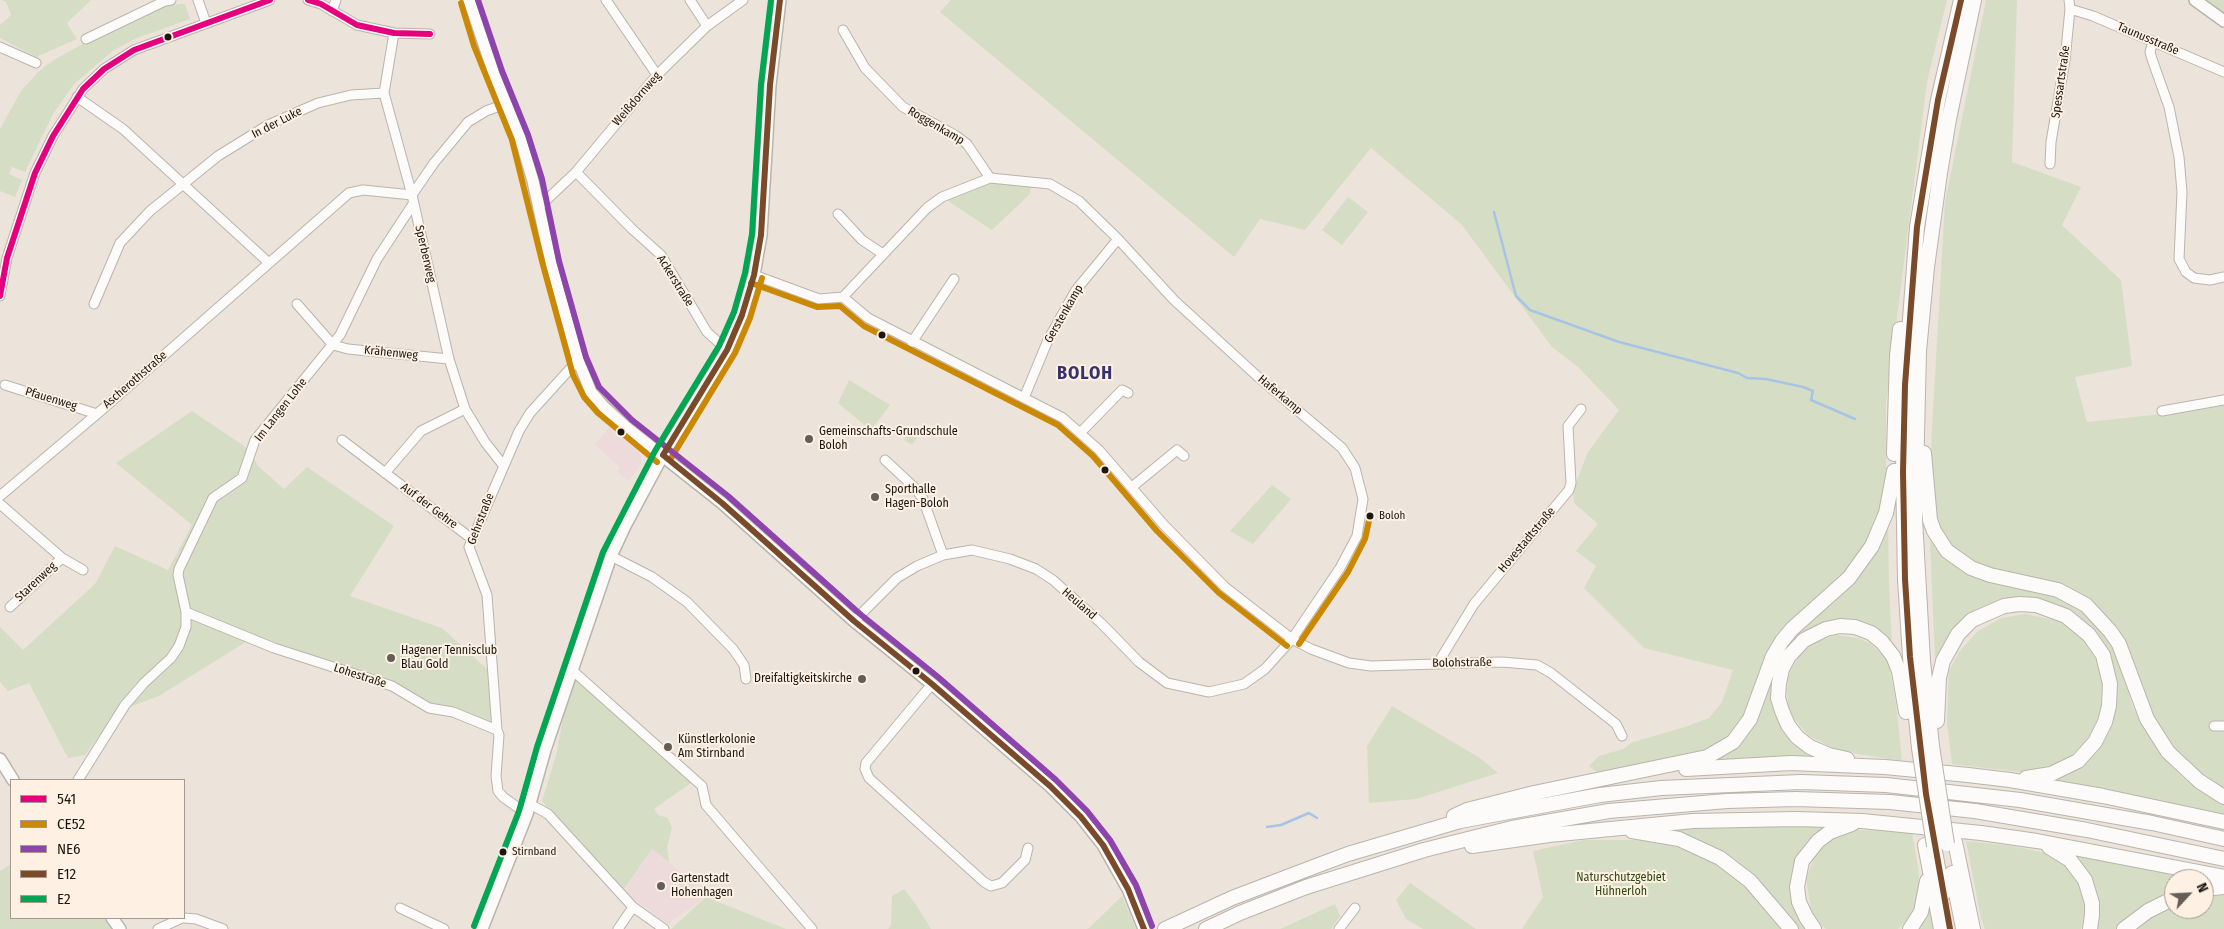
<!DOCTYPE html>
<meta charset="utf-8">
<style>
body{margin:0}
#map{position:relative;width:2224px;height:929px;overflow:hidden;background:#ece3da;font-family:"Fira Sans Condensed",sans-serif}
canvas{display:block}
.legend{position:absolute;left:10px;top:779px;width:175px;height:140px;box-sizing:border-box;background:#fef1e4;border:1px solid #a49a90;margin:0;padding:6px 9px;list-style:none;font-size:15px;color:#1c1711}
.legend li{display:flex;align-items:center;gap:10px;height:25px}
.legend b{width:25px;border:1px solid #a49a90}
.north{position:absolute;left:2164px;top:869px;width:50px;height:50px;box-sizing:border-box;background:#fef1e4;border:1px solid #a49a90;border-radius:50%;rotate:65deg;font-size:14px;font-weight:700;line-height:20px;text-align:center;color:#1c1711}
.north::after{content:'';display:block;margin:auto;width:18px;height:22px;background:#655e57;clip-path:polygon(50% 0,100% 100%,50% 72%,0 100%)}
</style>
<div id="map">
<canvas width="2224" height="929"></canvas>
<ul class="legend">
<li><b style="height:6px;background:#e5007d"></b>541</li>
<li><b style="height:6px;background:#cb8903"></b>CE52</li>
<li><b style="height:6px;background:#8e44ad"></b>NE6</li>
<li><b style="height:6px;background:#7a4b2a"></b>E12</li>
<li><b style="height:6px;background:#00a651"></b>E2</li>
</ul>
<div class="north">N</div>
</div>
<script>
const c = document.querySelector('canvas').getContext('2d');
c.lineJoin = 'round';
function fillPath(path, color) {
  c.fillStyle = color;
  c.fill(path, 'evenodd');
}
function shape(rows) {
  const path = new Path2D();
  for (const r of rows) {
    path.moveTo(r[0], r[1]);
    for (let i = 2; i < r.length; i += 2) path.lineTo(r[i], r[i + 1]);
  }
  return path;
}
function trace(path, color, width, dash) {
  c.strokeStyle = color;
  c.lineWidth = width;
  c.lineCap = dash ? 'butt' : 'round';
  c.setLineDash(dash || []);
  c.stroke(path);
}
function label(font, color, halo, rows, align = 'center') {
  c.font = font + ' "Fira Sans Condensed",sans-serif';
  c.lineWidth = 4;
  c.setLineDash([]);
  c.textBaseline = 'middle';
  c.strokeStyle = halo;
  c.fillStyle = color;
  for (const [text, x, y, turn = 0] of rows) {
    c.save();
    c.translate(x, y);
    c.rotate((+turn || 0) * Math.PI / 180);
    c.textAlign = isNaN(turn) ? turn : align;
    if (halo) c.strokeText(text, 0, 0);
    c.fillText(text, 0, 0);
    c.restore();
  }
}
fillPath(shape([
 [610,426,635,446,641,456,641,464,629,481,617,472,620,468,595,444],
 [652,849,669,862,706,897,668,924,624,892]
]), '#eddbdc');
fillPath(shape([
 [1,0,91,0,67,23,77,39,36,57,0,38,0,25,11,15,6,2],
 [951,0,1947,0,1927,82,1886,403,1886,487,1878,516,1864,545,1845,573,1793,621,1741,722,1729,737,1705,752,1598,773,1589,766,1599,756,1623,749,1633,742,1685,727,1709,718,1722,702,1733,670,1644,648,1584,588,1596,566,1576,551,1598,524,1574,503,1573,490,1588,452,1619,410,1578,367,1552,347,1462,225,1371,148,1305,230,1260,219,1234,257,940,12],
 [1986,0,2017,0,2012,162,2081,187,2062,225,2121,280,2132,366,2075,377,2087,422,2162,414,2224,403,2224,791,2212,784,2178,756,2157,727,2100,611,2014,575,1971,562,1948,544,1937,523,1932,498,1931,446,1945,202],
 [2195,0,2224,0,2224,21],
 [185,4,190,19,137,38,114,50,74,84,53,114,25,172,12,167,9,174,22,180,15,197,0,191,0,129,21,91,38,72,52,61,86,42,122,27,157,8,166,5],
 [990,178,1033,182,1029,195,992,230,942,197],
 [1348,197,1368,212,1342,245,1322,230],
 [849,380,890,405,871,430,838,403],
 [192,411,250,450,258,466,284,489,307,467,394,526,350,596,442,628,487,669,492,728,429,708,392,686,249,640,159,696,116,712,85,755,68,758,29,683,8,691,0,682,0,627,23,650,95,584,115,546,168,570,192,525,116,463],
 [910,429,919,435,912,445,904,440],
 [1272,485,1291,499,1253,544,1230,531],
 [1888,519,1889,584,1892,645,1871,629,1800,637,1775,709,1825,759,1708,761,1724,753,1775,663,1794,635,1816,614],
 [1930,541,1943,558,1964,571,1997,583,2055,595,2085,612,2101,629,2113,647,2120,664,2133,708,2153,743,2168,763,2183,778,2202,792,2224,804,2224,817,2048,781,2109,725,2099,641,2030,600,1954,629,1935,661],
 [2026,614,2063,622,2075,629,2090,645,2100,668,2104,683,2102,707,2092,731,2086,741,2070,757,2043,769,2019,772,1952,764,1947,722,1949,671,1959,652,1977,632,2001,618],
 [1836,635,1858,638,1870,643,1886,659,1890,669,1896,703,1902,761,1858,754,1830,747,1808,735,1795,720,1788,705,1787,691,1788,678,1792,668,1801,653,1813,643],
 [572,670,695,780,654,809,658,815,668,818,672,828,667,847,669,862,652,849,620,895,542,801,556,755],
 [1392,706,1480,758,1498,773,1416,799,1369,803,1367,746],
 [1830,826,1801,855,1807,929,1797,929,1762,885,1656,830,1740,827],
 [1856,830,1912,831,1919,874,1918,893,1914,908,1906,921,1898,929,1826,929,1818,922,1811,909,1806,879,1816,853,1840,834],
 [1584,840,1645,840,1662,842,1711,860,1728,871,1759,899,1784,929,1522,929,1543,897,1533,851],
 [1966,841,2012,846,2042,852,2064,864,2074,873,2081,885,2084,899,2085,914,2081,929,1985,929,1981,918],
 [2068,853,2201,879,2174,879,2174,891,2143,907,2115,929,2094,929],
 [11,864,11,918,104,918,112,929,0,929,0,871],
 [1410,883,1476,929,1423,929,1406,919,1396,900],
 [904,889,917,906,931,929,888,929,891,925,892,896],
 [2224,893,2224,929,2133,929,2145,919,2174,904,2174,909,2204,909,2204,895],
 [1122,896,1136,929,1087,929,1090,927],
 [706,897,786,929,671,929],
 [1929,902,1935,929,1917,929],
 [1335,904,1340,916,1331,929,1280,929]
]), '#d5dec5');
trace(shape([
 [1494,212,1516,296,1530,310,1619,342,1738,373,1747,378,1766,379,1803,387,1813,391,1811,400,1855,419],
 [1267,827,1281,825,1309,813,1317,818]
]), '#a7c4e4', 2.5);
const minor = shape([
 [198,0,206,23],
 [308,0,321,4,357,25,394,33,430,34],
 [606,0,657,75],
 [690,0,707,26],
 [2070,9,2093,16,2224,72],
 [332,11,336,0],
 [843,30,865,68,903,107,955,135,967,144,990,178],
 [394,33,384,93,412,195,449,359,465,409,485,442,503,465],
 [86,39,165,1,171,0],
 [2153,41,2150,52,2152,59,2169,107,2179,157,2182,192,2179,259,2186,272,2194,278,2210,280,2224,277],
 [0,47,36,63],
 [77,97,123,129,269,263],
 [2050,164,2051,142,2065,60,2070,9,2069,0],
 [576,172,632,229,661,255,707,332,727,350],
 [412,195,434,163,468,122,486,111,505,104],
 [539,207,576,172,657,75,707,26,743,0],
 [838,214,862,240,883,254],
 [754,275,819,299,843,297,868,318,1063,418,1099,450,1164,525,1225,587,1292,639,1311,649,1349,663,1371,666,1502,662,1537,665,1551,673,1616,724,1622,736],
 [0,296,7,258,35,173,53,136,83,89,104,69,134,50,270,0],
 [843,297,927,208,942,197,990,178,1050,184,1079,201,1118,239,1174,300,1257,376,1342,448,1355,468,1363,499,1357,536,1340,568,1292,639,1265,669,1244,684,1209,692,1167,683,1139,662,1101,623,1053,580,1036,569,1010,559,972,550,943,555,917,566,897,578,854,621],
 [94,304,120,243,150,211,218,156,268,125,318,103,351,95,384,93],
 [297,304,333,345],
 [912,342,954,279],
 [333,345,348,349,449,359],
 [5,385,97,414],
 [1024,398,1048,340,1076,290,1118,239],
 [2162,411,2224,400],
 [1081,432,1122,390,1128,393],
 [342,440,472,539],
 [885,460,915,488,923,499,943,555],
 [385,473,421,431,465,409],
 [1132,487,1177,450,1184,456],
 [0,496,97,414,349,193,363,190,412,195],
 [0,504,62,558,83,570],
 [611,556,652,577,687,602,733,649,744,665,746,679],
 [10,607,62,558],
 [186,612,274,648,392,686,429,708,453,712,497,730,499,735,496,776,498,791,503,797,527,814],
 [1438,663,1474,604,1569,490,1571,483,1568,426,1581,409],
 [572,670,702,786,706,805,812,929],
 [932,684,866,763,865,769,869,778,984,882,991,886,1002,883,1025,860,1028,848],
 [2214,726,2224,726],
 [497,730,487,595,469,547,519,431,530,413,578,360],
 [78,780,125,705,144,683,171,658,179,646,186,627,186,612,178,575,179,569,213,498,242,478,255,440,340,335,377,259,413,204],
 [530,804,548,814,633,907,664,929],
 [400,908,444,929],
 [184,918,196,919,223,929],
 [158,929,182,918],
 [618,929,633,907],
 [1339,929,1355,908]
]);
const major = shape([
 [469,0,494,74,520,137,533,181,551,263,578,360,591,392,604,407,626,427,722,503,854,621,932,684,1050,786,1081,817,1103,845,1128,889,1144,929],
 [2195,0,2224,21],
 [0,759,13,780],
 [112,918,120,929],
 [482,929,527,814,545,750,611,556,625,526,663,455,727,350,742,315,754,275,761,235,770,85,780,0]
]);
const highway = shape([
 [1924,453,1930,520,1934,531,1947,551,1971,568,1990,575,2058,590,2086,605,2110,631,2119,644,2147,719,2168,752,2199,781,2224,797],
 [1894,454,1897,356,1900,329],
 [1937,721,1939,678,1943,661,1958,634,1972,620,2004,606,2019,604,2036,605,2066,616,2089,635,2103,655,2110,684,2109,706,2105,722,2095,742,2078,761,2051,774,2026,778],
 [1932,746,1923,661,1915,519,1919,351,1927,267,1940,173,1949,119,1974,0],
 [1919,748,1910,657,1905,579,1903,472,1905,385,1917,227,1938,100,1961,0],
 [1847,759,1829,755,1810,747,1797,737,1788,725,1782,711,1778,698,1779,683,1782,669,1789,656,1804,640,1826,629,1840,626,1855,627,1871,633,1882,642,1893,656,1899,671,1906,712],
 [1686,769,1791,763,1885,767,1968,775,2010,780,2103,796,2224,822],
 [1454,816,1467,810,1534,793,1707,757,1733,742,1750,719,1773,656,1782,641,1792,629,1849,578,1872,546,1886,513,1894,471],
 [1632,831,1679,839,1720,858,1750,881,1791,929],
 [1955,842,1973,929],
 [1925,845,1941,929],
 [1472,846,1549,835,1693,821,1796,819,1862,821,1981,833,2037,841,2224,877],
 [1934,846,1943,894],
 [2049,847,2070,860,2085,880,2092,903,2092,915,2090,929],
 [1952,873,1963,928],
 [2204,889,2224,887],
 [1165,929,1232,898,1316,866,1348,854,1460,821,1600,795,1661,788,1801,782,1886,785,2020,800,2152,823,2224,839],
 [1206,929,1240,913,1306,887,1424,850,1512,828,1609,811,1727,801,1796,799,1890,802,1975,811,2087,830,2224,859],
 [1814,929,1806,917,1799,902,1797,887,1802,861,1818,841,1830,832,1852,824],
 [1910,929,1921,912,1927,881],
 [2124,929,2148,911,2174,898]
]);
trace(minor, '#bab4ad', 11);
trace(major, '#bab4ad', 14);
trace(highway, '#bab4ad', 16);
trace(minor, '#fcfbf9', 9);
trace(major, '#fcfbf9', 11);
trace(highway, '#fcfbf9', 14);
const highwayBridge = shape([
 [1932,746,1947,844],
 [1919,748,1934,846]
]);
trace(highwayBridge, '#bab4ad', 16, []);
trace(highwayBridge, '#fcfbf9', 14);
trace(shape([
 [308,0,321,4,357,25,394,33,430,34],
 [0,296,7,258,35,173,53,136,83,89,104,69,134,50,270,0]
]), '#e5007d', 6);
trace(shape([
 [461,3,474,46,512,140,543,265,573,375,584,397,598,413,657,462],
 [751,283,817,307,840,306,864,326,1058,425,1093,456,1157,531,1219,593,1287,646],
 [670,460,735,353,750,318,762,278],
 [1299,644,1348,572,1365,539,1370,516]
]), '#cb8903', 6);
trace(shape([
 [478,0,502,71,528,135,542,179,559,261,586,357,599,387,632,420,728,496,860,614,938,677,1056,780,1087,811,1110,840,1136,885,1152,926]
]), '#8e44ad', 6);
trace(shape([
 [780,0,770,85,761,235,754,275,742,315,727,350,663,455,722,503,854,621,932,684,1050,786,1081,817,1103,845,1128,889,1144,929],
 [1950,929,1926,794,1910,657,1905,579,1903,472,1905,385,1917,227,1938,100,1961,0]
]), '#7a4b2a', 6);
trace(shape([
 [474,926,519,811,537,747,603,552,655,451,719,346,734,312,745,273,752,234,761,84,771,0]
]), '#00a651', 6);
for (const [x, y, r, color] of [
 [168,37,4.5,"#1c1711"],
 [882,335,4.5,"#1c1711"],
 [621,432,4.5,"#1c1711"],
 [809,439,5,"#655e57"],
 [1105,470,4.5,"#1c1711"],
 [875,497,5,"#655e57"],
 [1370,516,4.5,"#1c1711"],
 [391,658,5,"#655e57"],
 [916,671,4.5,"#1c1711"],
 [862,679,5,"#655e57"],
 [668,747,5,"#655e57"],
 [503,852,4.5,"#1c1711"],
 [661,886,5,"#655e57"]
]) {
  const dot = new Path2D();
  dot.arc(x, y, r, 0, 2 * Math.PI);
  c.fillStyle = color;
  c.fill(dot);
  trace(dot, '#fef1e4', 2);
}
label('11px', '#1c1711', '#fef1e4', [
 ["Boloh",1379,516],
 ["Stirnband",512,852]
], 'left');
label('12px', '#1c1711', '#fef1e4', [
 ["Taunusstraße",2148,39,23],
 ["Spessartstraße",2061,82,-82],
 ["Weißdornweg",637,99,-49],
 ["In der Luke",277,123,-27],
 ["Roggenkamp",936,126,30],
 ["Sperberweg",425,254,77],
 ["Ackerstraße",675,281,58],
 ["Gerstenkamp",1064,314,-60],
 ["Krähenweg",391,353,6],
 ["Ascherothstraße",135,380,-41],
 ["Haferkamp",1280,395,40],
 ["Pfauenweg",51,399,17],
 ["Im Langen Lohe",281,410,-52],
 ["Auf der Gehre",429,506,37],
 ["Gehrstraße",481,519,-69],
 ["Hovestadtstraße",1527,540,-50],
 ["Starenweg",36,582,-43],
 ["Heuland",1079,604,41],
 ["Bolohstraße",1462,663,-1],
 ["Lohestraße",360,676,18]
]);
label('12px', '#1c1711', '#fef1e4', [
 ["Gemeinschafts-Grundschule",819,432],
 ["Boloh",819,446],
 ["Sporthalle",885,490],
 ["Hagen-Boloh",885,504],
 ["Hagener Tennisclub",401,651],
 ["Blau Gold",401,665],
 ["Dreifaltigkeitskirche",852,679,"right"],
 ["Künstlerkolonie",678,740],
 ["Am Stirnband",678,754],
 ["Gartenstadt",671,879],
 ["Hohenhagen",671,893]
], 'left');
label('12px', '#2d4b0e', '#fef1e4', [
 ["Naturschutzgebiet",1621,878],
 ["Hühnerloh",1621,892]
]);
c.letterSpacing = '1px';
label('bold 18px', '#36326d', '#fef1e4', [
 ["BOLOH",1085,374]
]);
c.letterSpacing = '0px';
</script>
